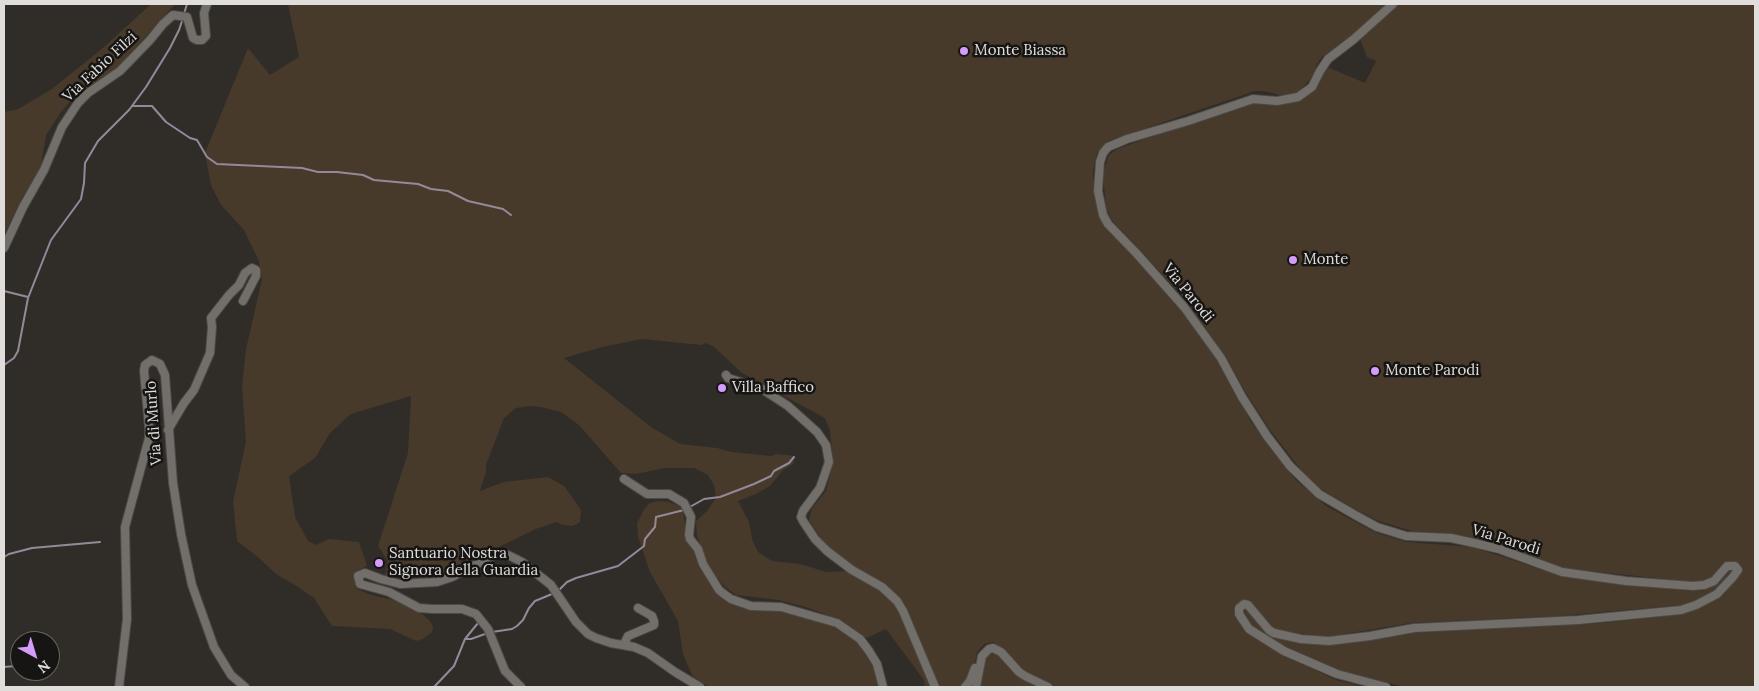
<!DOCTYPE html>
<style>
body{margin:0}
#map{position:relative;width:1759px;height:691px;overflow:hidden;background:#302d29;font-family:Lora,serif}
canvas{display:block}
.frame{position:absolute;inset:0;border:5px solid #e0dedb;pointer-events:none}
.north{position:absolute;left:10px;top:631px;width:50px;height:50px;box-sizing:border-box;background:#171514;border:1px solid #676564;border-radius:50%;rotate:141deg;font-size:14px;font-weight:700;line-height:20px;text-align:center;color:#e0dedb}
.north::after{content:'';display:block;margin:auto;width:18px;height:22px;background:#d49cfb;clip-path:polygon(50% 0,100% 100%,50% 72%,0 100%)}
</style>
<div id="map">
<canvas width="1759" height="691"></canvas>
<div class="frame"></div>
<div class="north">N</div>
</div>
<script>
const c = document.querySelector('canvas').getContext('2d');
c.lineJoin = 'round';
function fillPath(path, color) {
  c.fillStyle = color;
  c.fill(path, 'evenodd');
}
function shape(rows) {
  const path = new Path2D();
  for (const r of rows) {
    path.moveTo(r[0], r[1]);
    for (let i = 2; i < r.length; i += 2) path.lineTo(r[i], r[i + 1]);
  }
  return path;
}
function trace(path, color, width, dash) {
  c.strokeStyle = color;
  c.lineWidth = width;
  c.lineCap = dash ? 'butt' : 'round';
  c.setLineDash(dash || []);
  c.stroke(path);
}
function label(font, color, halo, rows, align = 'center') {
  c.font = font + ' Lora,serif';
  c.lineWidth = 5;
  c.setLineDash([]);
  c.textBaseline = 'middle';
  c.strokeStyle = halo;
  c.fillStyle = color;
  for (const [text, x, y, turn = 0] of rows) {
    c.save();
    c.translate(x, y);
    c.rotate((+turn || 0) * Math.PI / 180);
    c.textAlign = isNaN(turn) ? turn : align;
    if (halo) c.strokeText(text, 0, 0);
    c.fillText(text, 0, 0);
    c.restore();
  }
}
fillPath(shape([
 [151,4,175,4,117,68,74,97,61,112,46,135,40,170,22,198,4,235,4,112,18,109,52,89,104,47],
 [288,4,1386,4,1348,39,1322,57,1317,64,1314,74,1300,91,1291,94,1280,95,1264,91,1255,91,1108,141,1097,153,1093,171,1094,190,1099,215,1104,224,1142,263,1181,311,1218,360,1251,422,1277,457,1296,480,1326,506,1374,532,1406,542,1473,547,1563,577,1626,585,1693,591,1705,590,1716,584,1729,569,1734,570,1719,588,1695,601,1681,605,1557,616,1410,623,1327,637,1276,630,1271,627,1250,602,1241,601,1236,606,1236,616,1246,631,1255,638,1284,655,1336,680,1364,687,1056,687,1021,669,1004,650,993,642,984,644,977,652,971,687,925,687,924,680,886,629,866,638,843,621,809,608,779,600,736,595,724,586,715,575,705,558,697,536,696,521,707,511,716,498,714,485,708,475,694,468,664,468,636,474,621,473,579,425,561,412,541,407,529,406,516,408,504,418,486,465,486,472,480,491,504,482,548,477,564,486,581,510,580,522,573,526,563,525,556,522,536,529,438,576,411,579,385,575,388,561,378,546,408,453,411,396,351,414,330,433,315,458,289,476,295,517,308,541,316,545,329,539,359,542,367,566,358,571,354,577,356,588,368,594,397,601,422,614,430,621,433,627,432,632,423,639,416,641,390,629,332,626,314,598,295,585,276,574,258,557,237,541,233,501,246,442,242,387,246,349,262,279,259,261,244,230,221,205,211,185,205,153,248,48,270,75,299,57],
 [642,339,701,345,705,343,713,346,742,373,825,418,830,430,833,463,826,491,812,508,809,520,821,539,848,564,848,571,826,572,800,564,772,561,758,552,752,539,749,522,738,501,756,494,770,486,783,470,793,464,795,456,777,454,771,456,732,452,717,448,680,444,651,427,564,358,602,347],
 [1398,4,1755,4,1755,687,1405,687,1336,670,1286,648,1257,631,1243,615,1242,610,1244,608,1246,608,1270,635,1276,637,1320,644,1338,644,1414,633,1603,623,1682,614,1703,606,1725,593,1742,570,1736,562,1727,562,1720,567,1712,577,1702,581,1692,582,1563,568,1501,544,1456,534,1412,531,1379,521,1351,507,1321,489,1305,475,1270,430,1246,393,1226,357,1187,301,1111,219,1106,208,1103,174,1109,155,1117,149,1252,101,1259,100,1280,104,1300,101,1314,89,1327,67,1365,83,1376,61,1367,57,1360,39],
 [658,501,669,502,680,506,683,511,687,542,694,550,696,559,711,584,722,598,752,611,779,611,834,626,848,634,861,647,874,668,878,687,710,687,700,682,692,675,683,654,678,621,650,572,638,537,637,523,645,508,650,503],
 [994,653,999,656,1022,679,1038,687,981,687,986,658,990,655]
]), '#473a2a');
trace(shape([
 [184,14,187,4],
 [132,106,152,106,166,122,190,138,197,140,207,157,217,164,302,168,318,172,337,172,363,175,374,180,418,184,431,189,448,191,468,201,503,209,511,215],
 [4,291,28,297],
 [4,365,14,358,18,351,28,298,51,240,81,199,84,183,85,163,98,141,129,110,146,87,170,48,179,30,183,18],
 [688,508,704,499,720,497,754,484,771,476,774,471,789,463,794,457],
 [4,557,9,554,32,548,100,542],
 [559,590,567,582,576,578,618,566,644,546,645,539,655,527,656,517,684,510],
 [492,632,512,629,517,626,523,620,529,608,535,601,552,594],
 [465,639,471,639,485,634],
 [4,667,16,666],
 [434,687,454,666,465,639,478,623]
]), '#94899b', 2);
const minor = shape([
 [4,248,23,207,44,170,62,127,78,103,88,93,120,71,150,40,163,24,173,15,187,17,193,38,197,40,202,40,206,36,204,13,207,4],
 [726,375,728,378,762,389,788,406,817,432,826,445,829,462,820,488,803,511,801,517,803,521,815,539,827,551,852,570,882,587,897,601,903,611,935,687],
 [168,430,184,403,194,390,210,353,212,327,211,318,229,295,239,285,245,273,252,268,256,270,256,276,243,301],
 [624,479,647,494,669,494,684,503,691,517,689,535,690,539,698,549,703,564,719,590,724,594,731,599,751,606,781,607,837,623,860,639,869,651,877,664,883,687],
 [628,646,625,642,628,636,654,625,654,621,652,616,638,608],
 [119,687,127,619,125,527,149,438,149,427,144,371,145,365,152,360,160,364,165,375,173,483,181,534,192,585,214,647,231,675,245,687],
 [521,687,505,671,488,629,476,614,462,609,432,609,419,608,389,592,360,584,358,576,365,573,381,579,400,584,437,582,452,577,491,557,501,554,508,555,522,562,551,585,576,622,588,634,596,638,611,643,634,647,648,653,675,672,700,687],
 [965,687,970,681,975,668],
 [976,687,982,656,989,649,993,648,1001,652,1019,672,1025,676,1048,687],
 [1386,687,1337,674,1284,651,1249,629,1239,614,1239,608,1244,604,1248,605,1269,630,1274,633,1301,639,1329,641,1370,636,1414,628,1578,620,1681,610,1696,605,1717,594,1733,577,1738,570,1735,566,1727,566,1714,581,1704,585,1693,586,1626,581,1562,572,1499,549,1474,543,1451,538,1406,536,1377,527,1355,515,1319,494,1290,466,1267,436,1242,397,1221,358,1184,307,1137,254,1108,224,1103,215,1098,191,1100,162,1103,153,1108,147,1127,139,1188,121,1253,99,1277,101,1298,97,1312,87,1320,71,1328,59,1354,39,1393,4]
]);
trace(minor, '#4c4946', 10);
trace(minor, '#726f6b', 8);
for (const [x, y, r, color] of [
 [964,51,5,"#d49cfb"],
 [1293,260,5,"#d49cfb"],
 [1375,371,5,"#d49cfb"],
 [722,388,5,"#d49cfb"],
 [379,563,5,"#d49cfb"]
]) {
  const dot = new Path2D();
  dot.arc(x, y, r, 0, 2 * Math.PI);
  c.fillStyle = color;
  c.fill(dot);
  trace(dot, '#171514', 2);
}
label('15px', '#e0dedb', '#171514', [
 ["Monte Biassa",974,51],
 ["Monte",1303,260],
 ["Monte Parodi",1385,371],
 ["Villa Baffico",732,388],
 ["Santuario Nostra",389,554],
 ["Signora della Guardia",389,571]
], 'left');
label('15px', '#e0dedb', '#171514', [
 ["Via Fabio Filzi",100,67,-43],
 ["Via Parodi",1188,293,51],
 ["Via di Murlo",154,423,-94],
 ["Via Parodi",1506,540,17]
]);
</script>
